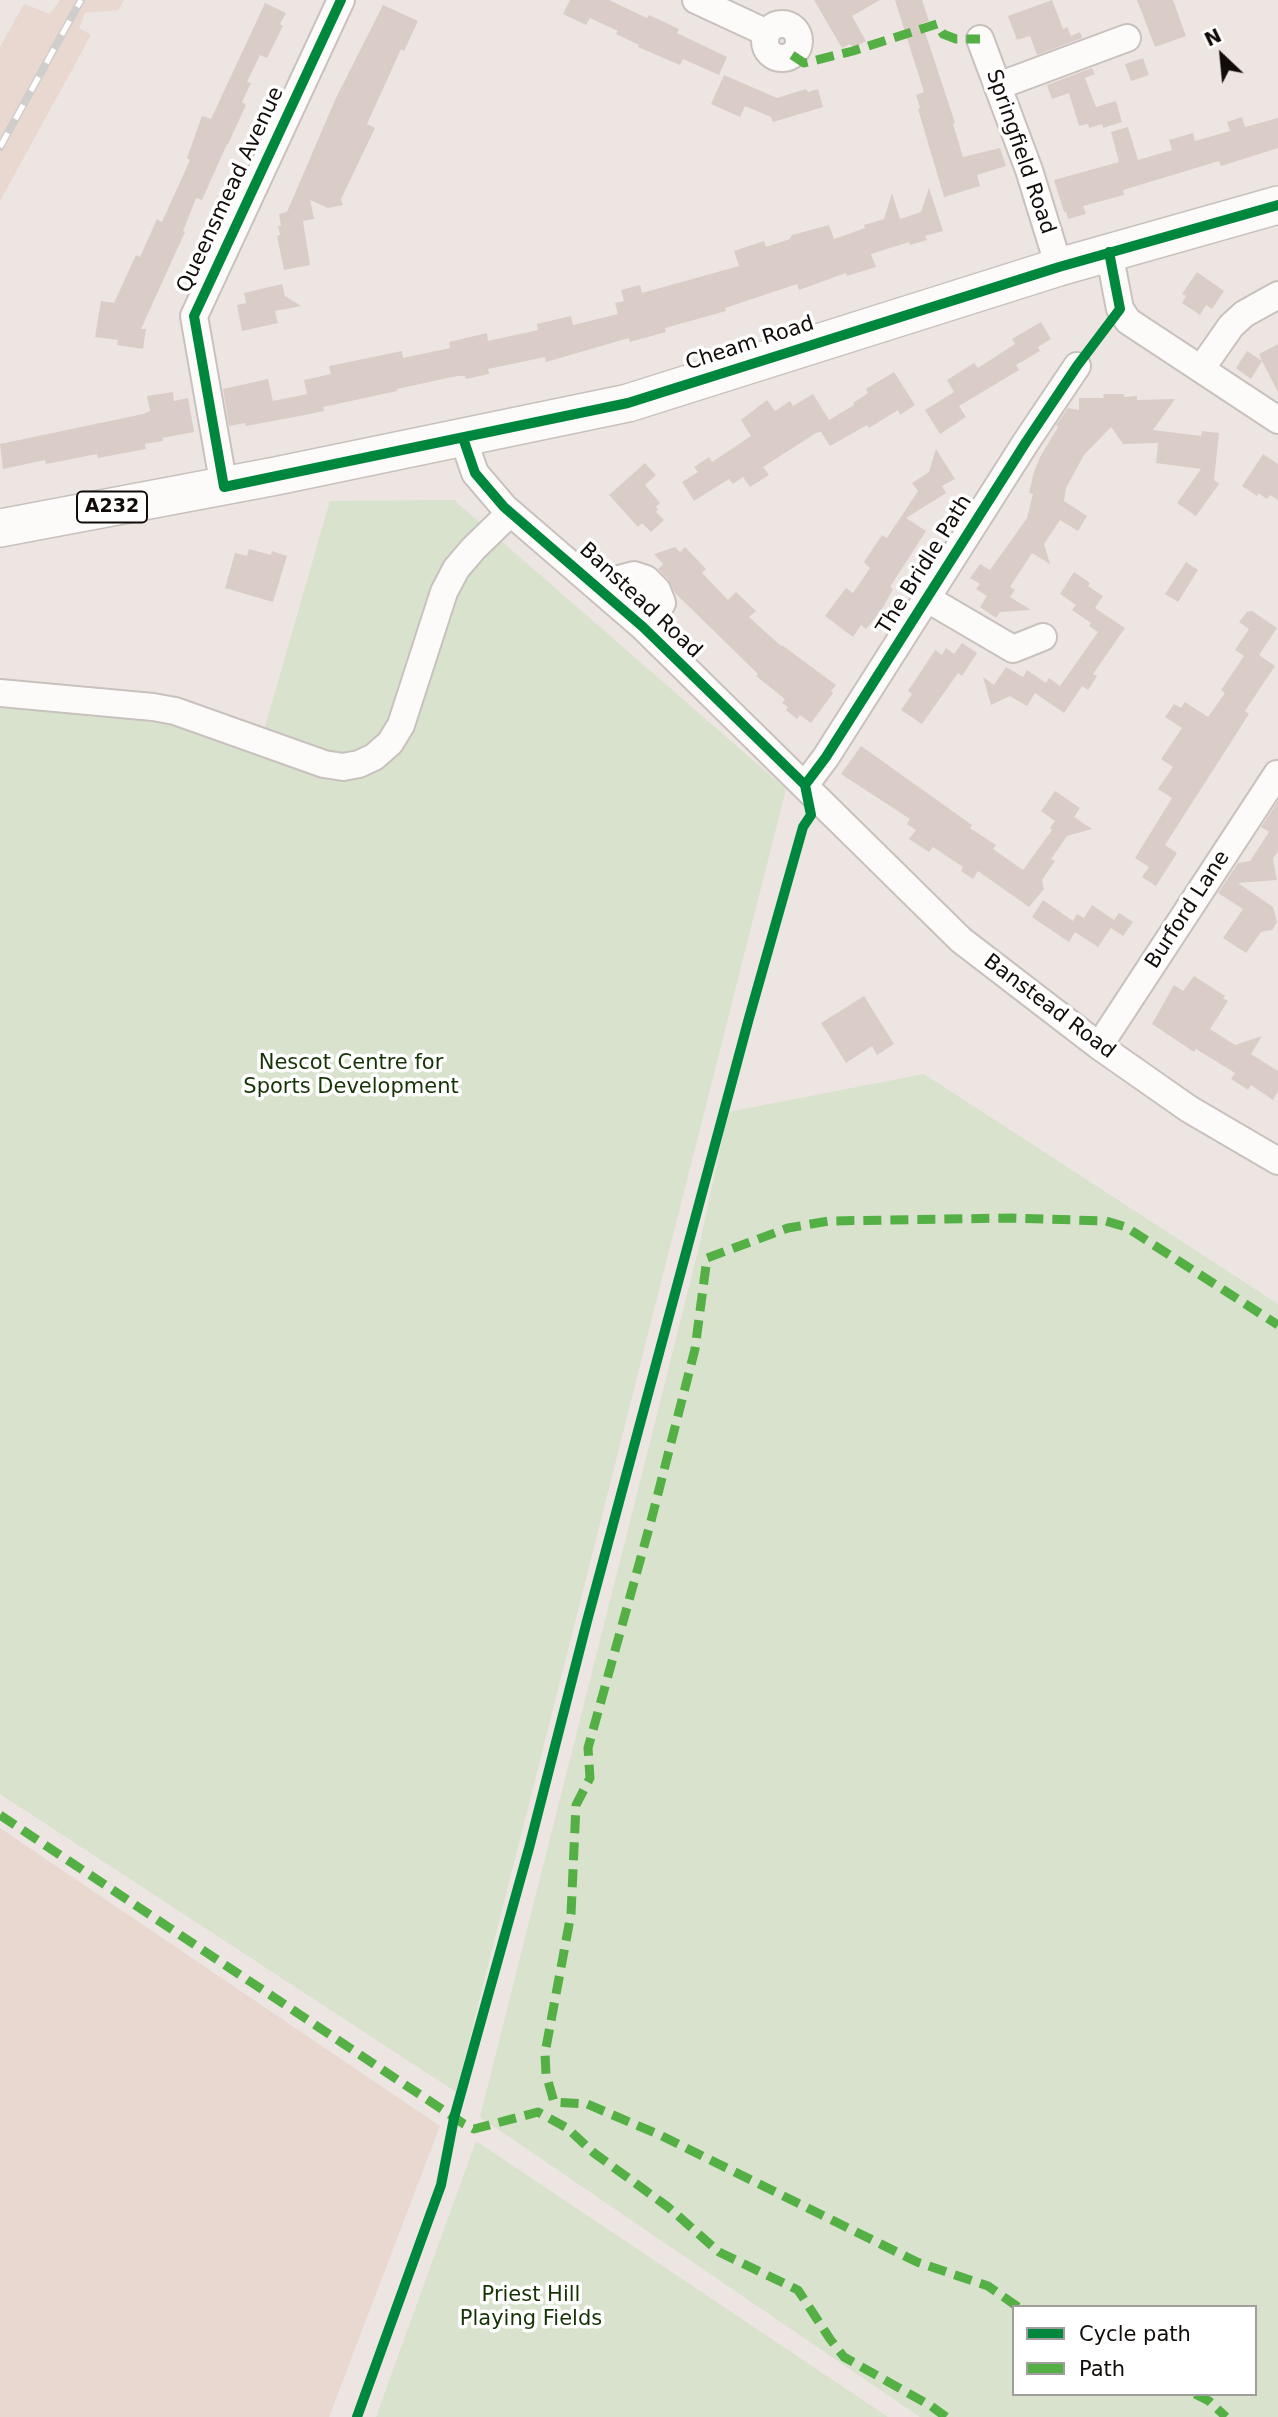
<!DOCTYPE html>
<style>
body{margin:0}
#map{position:relative;width:1278px;height:2417px;overflow:hidden;background:#ede5e1;font-family:"DejaVu Sans",sans-serif}
canvas{display:block}
.legend{position:absolute;left:1012px;top:2305px;width:245px;height:91px;box-sizing:border-box;background:#fff;border:2px solid #a09e9d;margin:0;padding:9px 12px;list-style:none;font-size:21px;color:#110c09}
.legend li{display:flex;align-items:center;gap:14px;height:35px}
.legend b{width:35px;border:2px solid #a09e9d}
.north{position:absolute;left:1187px;top:21px;width:70px;height:70px;-webkit-text-stroke:5px #fff;paint-order:stroke;rotate:334deg;font-size:19px;font-weight:700;line-height:28px;text-align:center;color:#110c09}
.north::after{content:'';display:block;margin:auto;width:24px;height:32px;background:#110c09;clip-path:polygon(50% 0,100% 100%,50% 72%,0 100%)}
</style>
<div id="map">
<canvas width="1278" height="2417"></canvas>
<ul class="legend">
<li><b style="height:9px;background:#00873e"></b>Cycle path</li>
<li><b style="height:9px;background:#54b044"></b>Path</li>
</ul>
<div class="north">N</div>
</div>
<script>
const c = document.querySelector('canvas').getContext('2d');
c.lineJoin = 'round';
function fillPath(path, color) {
  c.fillStyle = color;
  c.fill(path, 'evenodd');
}
function shape(rows) {
  const path = new Path2D();
  for (const r of rows) {
    if (r.length === 3) {
      path.moveTo(r[0] + r[2], r[1]);
      path.arc(r[0], r[1], r[2], 0, 2 * Math.PI);
      continue;
    }
    path.moveTo(r[0], r[1]);
    for (let i = 2; i < r.length; i += 2) path.lineTo(r[i], r[i + 1]);
  }
  return path;
}
function trace(path, color, width, dash) {
  c.strokeStyle = color;
  c.lineWidth = width;
  c.lineCap = dash ? 'butt' : 'round';
  c.setLineDash(dash || []);
  c.stroke(path);
}
function label(font, color, halo, rows, align = 'center') {
  c.font = font + ' "DejaVu Sans",sans-serif';
  c.lineWidth = 7;
  c.setLineDash([]);
  c.textBaseline = 'middle';
  c.strokeStyle = halo;
  c.fillStyle = color;
  for (const [text, x, y, turn = 0] of rows) {
    c.save();
    c.translate(x, y);
    c.rotate((+turn || 0) * Math.PI / 180);
    c.textAlign = isNaN(turn) ? turn : align;
    if (halo) c.strokeText(text, 0, 0);
    c.fillText(text, 0, 0);
    c.restore();
  }
}
fillPath(shape([
 [60,0,124,0,118,10,85,13,79,28,91,35,0,201,0,47,24,4,50,14],
 [0,1828,440,2126,329,2417,0,2417]
]), '#e8d8d0');
fillPath(shape([
 [454,500,786,789,456,2092,0,1794,0,701,263,734,330,501],
 [924,1074,1278,1304,1278,2417,920,2417,480,2117,698,1251,728,1112],
 [1014,2307,1255,2307,1255,2394,1014,2394],
 [476,2141,888,2417,376,2417]
]), '#d8e2cd');
fillPath(shape([
 [570,0,609,0,647,18,649,15,679,29,677,33,727,57,719,75,683,59,680,65,638,47,639,45,616,34,618,31,590,18,586,25,563,14],
 [814,0,880,0,852,16,866,41,853,48,850,44,842,48],
 [895,0,922,0,929,21,922,23,955,123,953,124,963,157,1000,148,1006,166,977,175,980,186,944,197,918,109,920,108,916,95,924,92],
 [1052,0,1063,29,1067,27,1071,36,1080,32,1082,38,1037,55,1030,36,1017,40,1008,16],
 [1137,0,1173,0,1186,36,1155,47],
 [265,3,286,13,280,24,283,26,267,58,260,55,247,82,251,83,242,102,246,105,228,144,227,144,202,200,196,198,183,231,185,232,141,329,146,329,143,349,117,345,118,340,95,337,101,301,114,303,136,255,140,257,157,219,162,222,190,160,187,158,202,116,211,119],
 [383,5,418,21,404,51,401,49,367,124,375,128,341,199,343,205,328,208,310,200,314,219,303,221,310,265,284,270,277,236,280,235,278,226,281,226,279,214,287,212,335,100],
 [1143,58,1149,75,1131,81,1125,64],
 [1092,68,1095,74,1085,78,1096,107,1116,101,1122,122,1103,128,1102,124,1089,128,1088,124,1079,126,1069,93,1052,99,1047,85],
 [724,75,777,98,806,89,808,92,818,89,823,107,773,122,771,117,745,106,740,117,711,104],
 [1242,117,1245,127,1278,118,1278,148,1221,166,1219,161,1123,190,1124,195,1083,206,1086,214,1068,219,1066,212,1064,212,1054,180,1119,162,1111,132,1128,127,1138,160,1172,150,1169,140,1193,133,1195,141,1230,131,1227,122],
 [929,188,943,231,925,236,927,240,910,245,909,242,871,254,876,267,847,276,846,273,799,290,797,284,725,308,726,311,665,328,666,332,630,342,629,338,546,362,545,357,488,369,489,374,466,379,465,376,457,376,397,389,397,391,323,407,324,411,305,415,246,426,245,423,229,426,223,389,268,379,273,401,307,394,304,380,331,374,329,366,402,351,403,358,450,348,449,342,487,333,488,341,538,330,537,324,571,316,573,325,618,314,615,303,624,301,621,290,640,285,642,293,739,266,734,251,764,241,766,247,790,239,792,235,829,225,834,239,865,228,864,225,884,219,892,193,900,219,921,212],
 [1197,272,1224,291,1212,309,1206,305,1200,315,1182,303,1186,296,1182,294],
 [282,284,285,296,301,306,275,311,278,323,242,331,237,305,246,303,244,293],
 [1041,322,1051,339,1038,347,1040,351,1016,365,1019,370,959,406,966,417,940,434,925,410,954,392,947,380,974,363,978,368,1015,344,1012,339],
 [1278,344,1278,392,1262,361,1251,379,1236,368,1247,351,1262,361,1259,354],
 [894,372,915,405,900,415,898,410,869,428,867,425,830,446,821,432,816,433,763,467,769,475,750,487,743,477,733,484,729,479,694,501,682,482,698,472,694,467,709,457,712,462,751,436,741,420,767,400,775,411,790,401,793,406,813,394,829,420,854,405,853,403,868,393,866,389],
 [173,392,174,401,188,398,194,432,162,438,163,441,145,444,146,449,98,458,97,454,46,464,45,460,3,469,0,444,143,414,150,411,147,396],
 [1103,394,1124,394,1124,397,1137,396,1137,400,1175,399,1153,430,1201,436,1202,431,1219,433,1214,480,1219,484,1196,516,1177,503,1201,469,1156,463,1158,443,1123,444,1111,427,1084,455,1066,488,1064,501,1087,516,1078,531,1060,520,1044,544,1050,564,1032,553,1010,587,1015,590,1010,597,1031,610,1000,612,996,618,980,607,987,596,976,589,980,584,970,578,980,564,990,570,1027,518,1033,494,1029,493,1034,472,1040,457,1058,427,1056,425,1068,408,1079,410,1079,398,1104,398],
 [936,449,955,479,942,486,946,493,906,518,926,531,890,587,893,589,881,611,866,629,861,625,853,637,825,616,846,588,853,593,870,568,864,562,882,535,887,538,918,491,912,483,929,472],
 [1263,454,1278,464,1278,500,1270,495,1267,499,1258,493,1257,496,1242,486],
 [645,463,656,475,645,485,660,503,656,507,658,509,656,512,664,520,651,532,642,523,638,527,609,495],
 [675,547,680,552,685,547,706,569,702,573,728,600,736,592,756,611,749,617,781,646,782,645,836,685,831,691,833,693,811,723,800,715,797,719,786,710,788,707,782,703,785,699,756,676,758,674,675,593,668,579,658,569,663,564,654,554],
 [249,549,271,555,272,551,287,556,273,602,225,588,235,553,247,556],
 [1186,562,1198,570,1178,602,1165,594],
 [1074,572,1090,583,1088,586,1103,596,1095,608,1125,628,1093,674,1097,676,1088,690,1082,686,1064,713,1035,693,1027,706,1010,696,991,705,983,677,994,685,1006,667,1023,677,1027,670,1046,683,1049,678,1060,686,1098,632,1089,626,1091,623,1072,610,1076,605,1060,594],
 [1252,611,1277,628,1259,655,1275,666,1245,711,1249,714,1165,845,1177,853,1156,886,1142,877,1149,867,1135,858,1172,798,1158,789,1173,767,1161,759,1182,728,1165,717,1174,704,1181,708,1185,702,1208,717,1225,693,1221,690,1244,656,1235,650,1249,629,1239,622,1247,612],
 [962,643,977,653,962,676,958,673,922,724,901,710,912,694,908,691,935,650,942,655,946,648,954,654],
 [861,746,972,825,970,828,996,845,993,849,1023,870,1052,830,1050,828,1055,821,1041,811,1055,791,1080,808,1074,817,1092,829,1067,836,1051,859,1055,861,1042,880,1044,889,1029,907,978,871,973,879,961,871,963,867,933,847,929,852,909,839,916,830,907,824,910,819,841,774],
 [1278,801,1278,851,1273,859,1277,880,1238,883,1273,907,1277,922,1272,930,1261,932,1246,953,1223,938,1243,909,1218,893,1238,863,1250,861,1269,832,1261,827],
 [1043,900,1073,921,1077,914,1084,918,1092,905,1114,920,1119,913,1133,922,1123,936,1111,928,1098,947,1075,932,1069,942,1032,917],
 [1194,976,1225,996,1223,998,1228,1001,1210,1029,1235,1045,1262,1036,1251,1054,1278,1071,1278,1091,1273,1100,1251,1085,1248,1090,1231,1079,1235,1073,1196,1049,1194,1052,1152,1024,1174,985,1183,991],
 [864,996,894,1044,877,1055,872,1046,846,1063,821,1023]
]), '#dacdc7');
const minor = shape([
 [696,0,767,33],
 [782,41,17],
 [980,39,1029,170,1059,267],
 [998,86,1127,38],
 [1109,252,1120,309,1128,321,1278,420],
 [1201,369,1231,326,1244,314,1278,295],
 [463,438,475,473,504,507,643,627,961,940,1099,1046,1189,1109,1278,1161],
 [224,487,194,316,341,0],
 [603,591,615,580,634,575,646,579,657,590,662,603,653,618,643,627],
 [926,598,1013,649,1043,637],
 [0,693,153,707,175,711,324,764,343,767,359,764,374,757,390,743,401,725,444,592,456,569,473,549,510,513],
 [805,785,826,757,1026,442,1077,366],
 [1099,1046,1277,774]
]);
const highway = shape([
 [0,528,276,476,628,403,1059,267,1278,205]
]);
trace(minor, '#c8c1be', 30);
trace(highway, '#c8c1be', 40);
trace(minor, '#fcfbfa', 26);
trace(highway, '#fcfbfa', 37);
const rail = shape([
 [0,147,81,0]
]);
trace(rail, '#d0cecd', 8);
trace(rail, '#fff', 5, [16]);
trace(shape([
 [792,55,804,63,853,51,937,24,943,34,956,39,980,39],
 [0,1815,464,2124,474,2129,538,2112,567,2128,594,2153,668,2207,719,2252,798,2290,830,2339,844,2357,931,2406,946,2417],
 [1018,2307,988,2286,917,2262,660,2135,587,2104,554,2102,546,2074,545,2053,571,1914,576,1805,590,1778,588,1748,651,1521,695,1349,707,1258,788,1228,829,1221,1012,1218,1106,1221,1126,1227,1278,1325],
 [1195,2394,1209,2401,1226,2417]
]), '#54b044', 9, [18, 9]);
trace(shape([
 [341,0,194,316,224,487,628,403,1059,267,1278,205],
 [463,438,475,473,504,507,643,627,805,785],
 [805,785,826,757,1026,442,1077,366,1120,309,1109,252],
 [357,2417,441,2185,454,2118,529,1848,587,1621,749,1018,803,827,811,815,805,785]
]), '#00873e', 10);
for (const [x, y, w] of [
 [112,507,70]
]) {
  const box = new Path2D();
  box.roundRect(x - w / 2, y - 15.5, w, 31, 5);
  c.fillStyle = '#fff';
  c.fill(box);
  trace(box, '#110c09', 2);
}
label('bold 19px', '#110c09', null, [
 ["A232",112,507]
]);
label('21px', '#110c09', '#fff', [
 ["Springfield Road",1020,152,71],
 ["Queensmead Avenue",231,190,-65],
 ["Cheam Road",750,344,-18],
 ["The Bridle Path",925,565,-58],
 ["Banstead Road",640,601,43],
 ["Burford Lane",1188,910,-57],
 ["Banstead Road",1049,1007,37]
]);
label('21px', '#163306', '#fff', [
 ["Nescot Centre for",351,1064],
 ["Sports Development",351,1088],
 ["Priest Hill",531,2296],
 ["Playing Fields",531,2320]
]);
</script>
